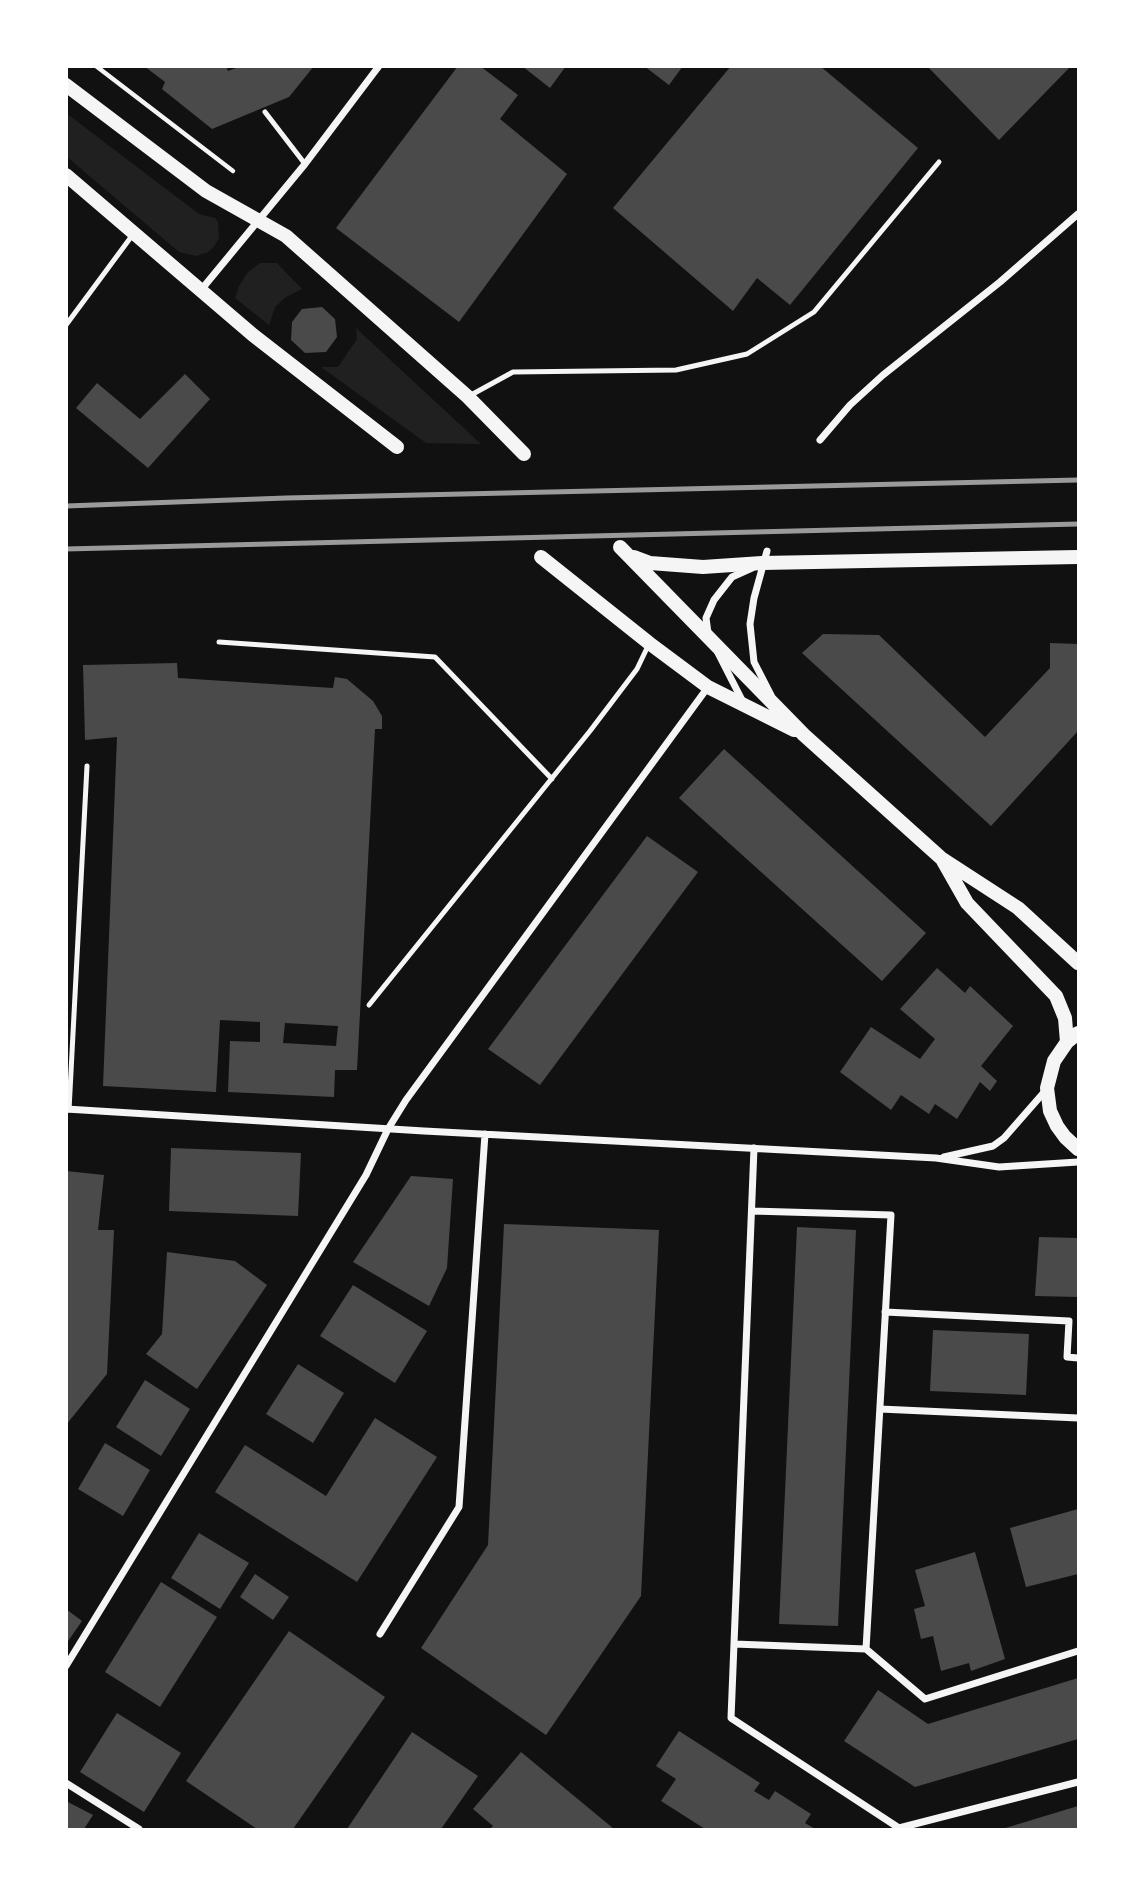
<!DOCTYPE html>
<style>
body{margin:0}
#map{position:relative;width:1145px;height:1896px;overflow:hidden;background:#111;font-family:"Asap Condensed",sans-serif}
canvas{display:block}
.frame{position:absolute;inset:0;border:68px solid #fff;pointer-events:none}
</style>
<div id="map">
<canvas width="1145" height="1896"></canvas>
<div class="frame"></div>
</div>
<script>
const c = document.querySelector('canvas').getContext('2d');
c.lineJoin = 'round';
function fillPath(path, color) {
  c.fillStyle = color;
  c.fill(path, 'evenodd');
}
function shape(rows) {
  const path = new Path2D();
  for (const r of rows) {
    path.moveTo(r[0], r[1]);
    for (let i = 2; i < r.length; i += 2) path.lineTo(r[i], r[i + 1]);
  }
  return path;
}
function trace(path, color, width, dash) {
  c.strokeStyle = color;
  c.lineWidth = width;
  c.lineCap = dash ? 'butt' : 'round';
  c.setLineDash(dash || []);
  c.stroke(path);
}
fillPath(shape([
 [66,113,199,214,215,218,218,222,219,238,213,248,208,252,196,256,179,252,67,157],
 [260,263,277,263,302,289,286,297,275,307,269,325,235,298,239,286,248,272],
 [356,328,481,444,426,443,321,367,338,367,357,339]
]), '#202020');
fillPath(shape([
 [144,66,226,66,228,71,241,66,314,66,289,97,212,129,162,89,165,82],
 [458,66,480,66,518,95,500,119,567,174,459,322,336,228],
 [522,66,566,66,550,88],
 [644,66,683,66,669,85],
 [731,66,820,66,918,148,790,305,757,278,733,311,613,208],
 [927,66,1071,66,999,140],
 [322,307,335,319,337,337,326,352,305,353,291,340,292,322,302,309],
 [185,374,210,399,148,468,76,408,97,383,140,419],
 [823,634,879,635,985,737,1050,668,1050,643,1078,644,1078,731,991,826,802,653],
 [177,663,178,678,333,688,335,677,347,679,373,701,382,716,382,729,375,729,357,1070,335,1070,334,1097,228,1092,230,1041,260,1042,260,1022,220,1020,216,1092,103,1086,117,737,85,740,83,665],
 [285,1023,338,1026,336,1046,283,1043],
 [724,749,926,933,882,981,679,798],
 [647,836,698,872,540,1085,488,1049],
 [937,968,965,993,970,986,1013,1026,981,1066,997,1081,990,1091,980,1082,957,1119,935,1104,929,1114,901,1095,891,1110,840,1072,871,1027,920,1059,935,1039,900,1009],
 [171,1148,301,1153,298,1216,169,1211],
 [66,1171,104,1175,98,1230,114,1230,107,1374,66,1425],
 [411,1176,453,1179,447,1268,429,1306,353,1262],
 [504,1224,659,1230,641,1596,546,1735,421,1648,488,1545],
 [797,1227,856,1230,838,1626,779,1624],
 [1039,1237,1078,1238,1078,1297,1035,1296],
 [167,1252,235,1261,267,1285,197,1389,146,1354,162,1334],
 [353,1285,427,1331,395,1383,320,1336],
 [933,1330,1029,1334,1026,1395,930,1391],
 [298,1364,344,1393,313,1443,266,1414],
 [145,1380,190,1409,161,1456,116,1427],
 [375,1418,437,1457,357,1582,215,1492,245,1445,326,1496],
 [105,1443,150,1470,123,1516,78,1489],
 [1078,1509,1078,1574,1026,1587,1010,1528],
 [199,1533,249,1563,220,1609,171,1578],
 [975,1552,1005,1659,971,1671,969,1663,941,1671,933,1636,921,1639,914,1609,925,1606,915,1570],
 [255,1574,289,1597,273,1620,240,1597],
 [161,1582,217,1617,160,1707,105,1672],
 [66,1609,82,1621,66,1644],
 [289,1631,385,1697,293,1829,257,1829,186,1781],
 [1078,1678,1078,1739,915,1787,844,1741,878,1690,928,1724],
 [117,1713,181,1753,144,1812,80,1772],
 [679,1731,760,1783,754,1791,769,1800,775,1791,811,1814,805,1823,815,1829,705,1829,661,1801,676,1779,656,1766],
 [412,1732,478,1776,441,1829,347,1829],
 [521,1752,614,1829,490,1829,493,1826,473,1809],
 [66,1801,93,1815,84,1829,66,1829],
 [1078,1806,1078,1829,1002,1829]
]), '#4a4a4a');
trace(shape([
 [96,66,233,171]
]), '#f5f5f5', 4.5);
trace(shape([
 [265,112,305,164],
 [66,325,134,233],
 [471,395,513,372,676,370,747,354,814,312,939,162],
 [219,642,435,657,552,779],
 [369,1005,590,731,637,669,648,646],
 [69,1110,87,766]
]), '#f5f5f5', 5);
trace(shape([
 [201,290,305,164,379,66],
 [820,440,850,405,883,375,1000,282,1078,214],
 [767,551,754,598,750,624,754,662,771,695],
 [708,633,706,618,714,600,732,577,752,568],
 [718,653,743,702],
 [66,1109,424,1131,936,1158,999,1167,1078,1162],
 [754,1148,731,1718,899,1828,1078,1782],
 [944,1157,993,1146,1004,1138,1046,1090],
 [752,1211,891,1215,866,1649],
 [885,1312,1069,1321,1067,1357,1078,1358],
 [880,1409,1078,1418],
 [380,1634,459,1507,485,1134],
 [734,1644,866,1649,925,1699,1078,1651],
 [66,1666,366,1175,388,1129,406,1100,708,687],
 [66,1783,139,1829]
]), '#f5f5f5', 7);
trace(shape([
 [66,85,206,191,286,236,468,397,524,454],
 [66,175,253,335,397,447],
 [620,547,804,735,941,858,1018,908,1078,963],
 [541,557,649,643,708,687,794,730],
 [634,557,650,563,703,567,762,563,1078,557],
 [942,859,967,903,1056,996,1065,1018,1067,1042],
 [1078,1033,1067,1042,1054,1061,1047,1088,1050,1111,1057,1126,1065,1137,1078,1149]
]), '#f5f5f5', 14);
trace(shape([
 [66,506,286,498,1078,480],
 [66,549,1078,524]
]), '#9a9a9a', 5);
</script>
